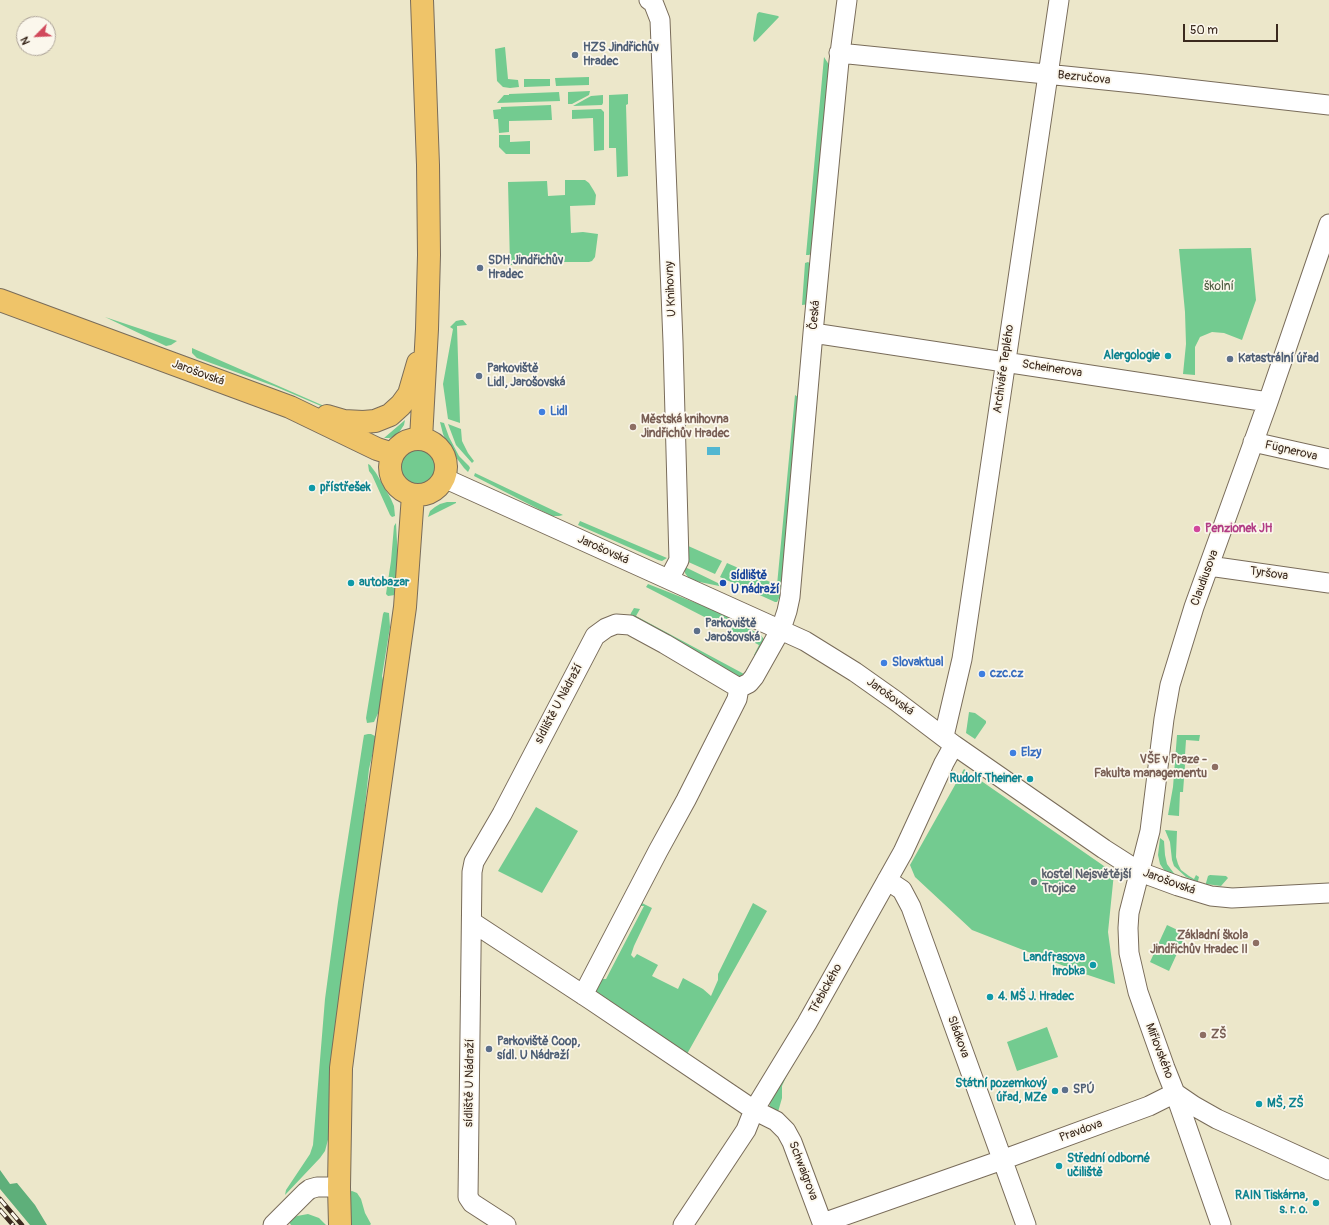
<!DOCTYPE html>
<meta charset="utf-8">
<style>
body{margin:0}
#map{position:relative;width:1329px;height:1225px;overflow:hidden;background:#ece7ca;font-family:Pangolin,sans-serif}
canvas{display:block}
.north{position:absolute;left:16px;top:16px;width:40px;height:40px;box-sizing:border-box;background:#fbf7ec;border:1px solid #aea59a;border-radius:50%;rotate:246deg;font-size:11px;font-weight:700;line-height:16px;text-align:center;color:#3b2a1e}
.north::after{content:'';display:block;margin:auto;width:14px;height:18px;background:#d1495b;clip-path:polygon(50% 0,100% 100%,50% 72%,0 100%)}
.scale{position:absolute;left:1183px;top:24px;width:95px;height:18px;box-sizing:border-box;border:2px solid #3b2a1e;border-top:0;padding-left:5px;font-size:12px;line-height:14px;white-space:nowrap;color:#3b2a1e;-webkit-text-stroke:3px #fbf7ec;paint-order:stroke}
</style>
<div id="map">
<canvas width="1329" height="1225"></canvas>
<div class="north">N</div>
<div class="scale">50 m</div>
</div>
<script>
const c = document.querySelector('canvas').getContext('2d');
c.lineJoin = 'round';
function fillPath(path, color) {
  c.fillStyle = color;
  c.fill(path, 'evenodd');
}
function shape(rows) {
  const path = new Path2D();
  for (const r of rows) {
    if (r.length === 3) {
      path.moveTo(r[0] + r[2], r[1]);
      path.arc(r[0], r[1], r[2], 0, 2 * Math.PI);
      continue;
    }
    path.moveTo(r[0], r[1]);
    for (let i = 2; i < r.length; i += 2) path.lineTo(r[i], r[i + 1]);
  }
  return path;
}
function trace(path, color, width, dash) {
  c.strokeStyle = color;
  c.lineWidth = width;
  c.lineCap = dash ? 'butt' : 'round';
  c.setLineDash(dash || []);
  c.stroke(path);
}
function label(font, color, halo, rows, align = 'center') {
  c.font = font + ' Pangolin,sans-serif';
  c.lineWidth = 3.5;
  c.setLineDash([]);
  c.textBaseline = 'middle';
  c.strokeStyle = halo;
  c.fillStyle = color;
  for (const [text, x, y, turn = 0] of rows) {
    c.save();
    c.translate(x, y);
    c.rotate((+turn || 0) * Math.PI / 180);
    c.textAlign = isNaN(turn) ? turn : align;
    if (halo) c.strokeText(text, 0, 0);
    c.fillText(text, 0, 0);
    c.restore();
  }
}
fillPath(shape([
 [759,12,778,16,779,17,756,41,754,42,753,39,757,14],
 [505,47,508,79,518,80,519,87,510,88,503,87,497,81,495,49],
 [824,57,831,68,814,252,809,255,806,255],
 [589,77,589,85,556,86,555,78],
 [524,79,550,79,550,86,524,87],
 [590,91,589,95,572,104,568,104,568,92],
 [559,92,560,101,497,103,504,95,509,95,509,94],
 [628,94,628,104,626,105,628,176,617,177,616,148,609,148,609,95],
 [603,95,603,103,602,105,573,106,591,96],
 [551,105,552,120,509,121,509,132,499,133,498,119,494,119,493,110,501,109,501,107],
 [601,109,604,112,604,150,594,151,593,118,572,119,572,110],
 [499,135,510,135,510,142,530,141,530,154,506,154,499,147],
 [565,180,585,180,589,183,594,191,596,195,595,205,570,206,571,233,583,232,598,234,595,257,592,261,589,262,517,262,517,265,510,265,508,182,547,181,548,196,565,195],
 [1251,248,1256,300,1242,340,1224,333,1212,332,1200,337,1195,347,1195,375,1183,374,1186,344,1185,312,1179,249],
 [808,262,811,264,810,304,802,305,805,263],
 [105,317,177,341,171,345,166,346],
 [461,320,463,320,467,325,457,326,460,423,448,419,443,384,453,329,450,327,456,321],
 [192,348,340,413,347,417,274,386,197,358,192,353],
 [795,395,801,399,784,596,780,596,777,602,775,602,720,577,727,563,777,585],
 [405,420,404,425,398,434,390,438,384,438],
 [440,422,444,423,449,437,459,456,469,466,470,468,468,472,464,468,458,460,446,441,443,434],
 [448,424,461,429,462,441,468,453,474,461,472,463,456,445],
 [417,468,20],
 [368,464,370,465,376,473,391,499,394,506,395,516,392,517,390,515,372,475,369,471],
 [475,473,477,474,563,515,559,516,552,516,474,476],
 [447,502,456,502,456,503,428,517,430,511,435,507,440,504],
 [580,521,667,558,662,561,658,560,578,525],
 [396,523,398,560,396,592,395,595,388,596,386,594,391,561,394,526],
 [686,545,722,561,715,574,684,560],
 [685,567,724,586,724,587,690,580,685,573],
 [648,584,714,610,761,635,765,641,758,656,754,655,759,645,646,587],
 [634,608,640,609,636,616,744,674,749,666,751,670,740,678,629,619,631,613],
 [384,612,389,613,390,627,382,676,384,684,380,709,374,722,367,723,366,718,383,614],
 [969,712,975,713,986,721,986,723,975,739,966,733],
 [368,734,371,734,375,736,376,739,369,769,329,1136,325,1151,320,1158,285,1195,286,1190,310,1154,313,1145,325,999,338,902,363,741,364,735],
 [1177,735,1200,735,1199,741,1186,740,1185,755,1182,757,1181,760,1183,763,1185,765,1183,792,1180,792,1179,816,1168,815,1173,787],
 [964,769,1114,873,1108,932,1115,984,1082,973,972,930,915,877,910,865],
 [536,807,578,831,542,893,498,871],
 [1165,830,1177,831,1176,857,1178,864,1181,870,1189,876,1194,879,1196,875,1199,877,1198,881,1196,881,1186,877,1174,866,1172,860,1170,842],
 [1160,838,1164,841,1165,855,1167,864,1176,876,1166,873,1160,864,1158,855],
 [1210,875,1226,876,1228,878,1221,886,1206,884,1206,883,1208,876],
 [640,902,652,908,634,946,631,955,634,958,637,954,658,965,652,976,678,989,683,978,703,989,711,996,718,980,718,974,753,903,767,911,687,1054,595,1000,593,979,606,979,644,906,633,906],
 [1167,925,1186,934,1169,971,1150,962],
 [1047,1027,1058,1057,1017,1071,1007,1042],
 [787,1075,782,1086,782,1098,778,1112,770,1108,769,1101,782,1077],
 [352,1191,357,1193,361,1199,365,1213,371,1224,370,1225,345,1225,344,1193],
 [308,1214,319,1218,326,1225,291,1225,288,1221,297,1216]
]), '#73cb90');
fillPath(shape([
 [0,1170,10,1184,17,1183,35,1205,47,1225,30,1225,0,1189]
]), '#5eaf7a');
fillPath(shape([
 [707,447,720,447,720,455,707,455]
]), '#52b7d1');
const minor = shape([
 [649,0,653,2,660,20,673,342,679,560,669,579],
 [839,53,1144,84,1329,105],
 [813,333,1268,402],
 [1253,442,1329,459],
 [444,478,805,641,855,672,896,701,954,745,1104,849,1140,872,1178,886,1211,896,1232,898,1329,893],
 [1209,566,1329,583],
 [739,688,749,683,754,677,781,629,787,611,790,597,813,333,839,61,847,0],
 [944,736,962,659,1059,0],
 [887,880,902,890,911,907,1026,1225],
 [472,922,591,1000,754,1110,776,1121,786,1131,792,1142,823,1225],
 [583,995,658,851,686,800,737,699,739,688],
 [1175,1093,1194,1106,1217,1119,1329,1170],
 [823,1223,1002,1160,1149,1106,1175,1093],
 [273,1225,306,1192,310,1189,317,1187,339,1187],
 [506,1225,472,1203,468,1197,472,872,474,862,502,814,595,636,606,628,616,624,630,625,665,644,739,688],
 [683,1225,746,1130,754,1110,807,1023,903,852,944,763,954,745],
 [1221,1225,1175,1093,1165,1068,1138,992,1129,953,1128,928,1129,913,1150,831,1164,719,1170,685,1194,607,1268,402,1329,224]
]);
const major = shape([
 [0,300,290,407,377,449,393,454],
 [327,416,344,421,363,422,375,421,390,415,401,405,409,394,418,363],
 [418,467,28],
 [421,439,427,329,429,255,428,165,422,0],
 [340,1225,339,1187,341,1068,352,984,405,607,413,495]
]);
trace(minor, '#796c5a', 21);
trace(major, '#796c5a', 24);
trace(minor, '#fff', 19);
trace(major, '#efc469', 22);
const rail = shape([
 [0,1199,22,1225],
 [0,1210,13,1225]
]);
trace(rail, '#3b2a1e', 4.5);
trace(rail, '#fbf7ec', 3, [9]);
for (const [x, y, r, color] of [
 [575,55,4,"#5c6f8a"],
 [480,268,4,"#5c6f8a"],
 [1168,356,4,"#0f9aa8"],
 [1230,359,4,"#5c6f8a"],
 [479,376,4,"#5c6f8a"],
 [542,412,4,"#3f7fe0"],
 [633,427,4,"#8d6e63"],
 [312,488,4,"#0f9aa8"],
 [1197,529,4,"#d1479c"],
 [351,583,4,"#0f9aa8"],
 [723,583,4,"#1a4fb4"],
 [697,631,4,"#5c6f8a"],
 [884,663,4,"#3f7fe0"],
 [982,674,4,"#3f7fe0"],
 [1013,753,4,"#3f7fe0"],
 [1215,767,4,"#8d6e63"],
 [1030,779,4,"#0f9aa8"],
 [1034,882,4,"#6b7280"],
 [1256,943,4,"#8d6e63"],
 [1093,965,4,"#0f9aa8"],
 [990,997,4,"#0f9aa8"],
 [1203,1035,4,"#8d6e63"],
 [489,1049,4,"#5c6f8a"],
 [1065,1090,4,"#5c6f8a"],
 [1055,1091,4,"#0f9aa8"],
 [1259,1104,4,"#0f9aa8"],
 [1059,1166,4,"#0f9aa8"],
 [1316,1203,4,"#0f9aa8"]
]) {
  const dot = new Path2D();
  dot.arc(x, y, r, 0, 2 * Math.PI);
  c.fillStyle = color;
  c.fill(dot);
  trace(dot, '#fbf7ec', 1.5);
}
label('bold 12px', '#4e5e75', '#fbf7ec', [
 ["HZS Jindřichův",583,48],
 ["Hradec",583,62],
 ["SDH Jindřichův",488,261],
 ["Hradec",488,275],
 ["Katastrální úřad",1238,359],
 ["Parkoviště",487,369],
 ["Lidl, Jarošovská",487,383],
 ["Parkoviště",705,624],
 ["Jarošovská",705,638],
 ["Parkoviště Coop,",497,1042],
 ["sídl. U Nádraží",497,1056],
 ["SPÚ",1073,1090]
], 'left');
label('12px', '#3b2a1e', '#fbf7ec', [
 ["Bezručova",1084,78,6],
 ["U Knihovny",671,289,-93],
 ["Česká",815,315,-85],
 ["Archiváře Teplého",1004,369,-82],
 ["Scheinerova",1052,369,9],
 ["Jarošovská",198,373,20],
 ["Fügnerova",1291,451,13],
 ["Jarošovská",603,550,24],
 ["Tyršova",1269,574,8],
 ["Claudiusova",1205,578,-70],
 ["Jarošovská",890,697,36],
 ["sídliště U Nádraží",559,704,-62],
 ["Jarošovská",1169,882,20],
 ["Třebického",826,989,-61],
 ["Sládkova",958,1037,70],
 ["Miřiovského",1159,1051,69],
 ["sídliště U Nádraží",470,1083,-89],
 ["Pravdova",1081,1131,-20],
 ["Schwaigrova",803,1171,69]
]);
label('12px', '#4c5a40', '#fbf7ec', [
 ["školní",1219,287]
]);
label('bold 12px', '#0d838f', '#fbf7ec', [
 ["Alergologie",1160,356],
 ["přístřešek",320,488,"left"],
 ["autobazar",359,583,"left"],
 ["Rudolf Theiner",1022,779],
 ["Landfrasova",1085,958],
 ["hrobka",1085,972],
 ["4. MŠ J. Hradec",998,997,"left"],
 ["Státní pozemkový",1047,1084],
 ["úřad, MZe",1047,1098],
 ["MŠ, ZŠ",1267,1104,"left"],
 ["Střední odborné",1067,1159,"left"],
 ["učiliště",1067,1173,"left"],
 ["RAIN Tiskárna,",1308,1196],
 ["s. r. o.",1308,1210]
], 'right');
label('bold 12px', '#366cbe', '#fbf7ec', [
 ["Lidl",550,412],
 ["Slovaktual",892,663],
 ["czc.cz",990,674],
 ["Elzy",1021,753]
], 'left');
label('bold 12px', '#785e54', '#fbf7ec', [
 ["Městská knihovna",641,420],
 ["Jindřichův Hradec",641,434],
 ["VŠE v Praze -",1207,760,"right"],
 ["Fakulta managementu",1207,774,"right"],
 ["Základní škola",1248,936,"right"],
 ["Jindřichův Hradec II",1248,950,"right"],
 ["ZŠ",1211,1035]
], 'left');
label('bold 12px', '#b23c85', '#fbf7ec', [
 ["Penzionek JH",1205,529]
], 'left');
label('bold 12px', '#164399', '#fbf7ec', [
 ["sídliště",731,576],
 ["U nádraží",731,590]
], 'left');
label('bold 12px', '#5b616d', '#fbf7ec', [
 ["kostel Nejsvětější",1042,875],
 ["Trojice",1042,889]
], 'left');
</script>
